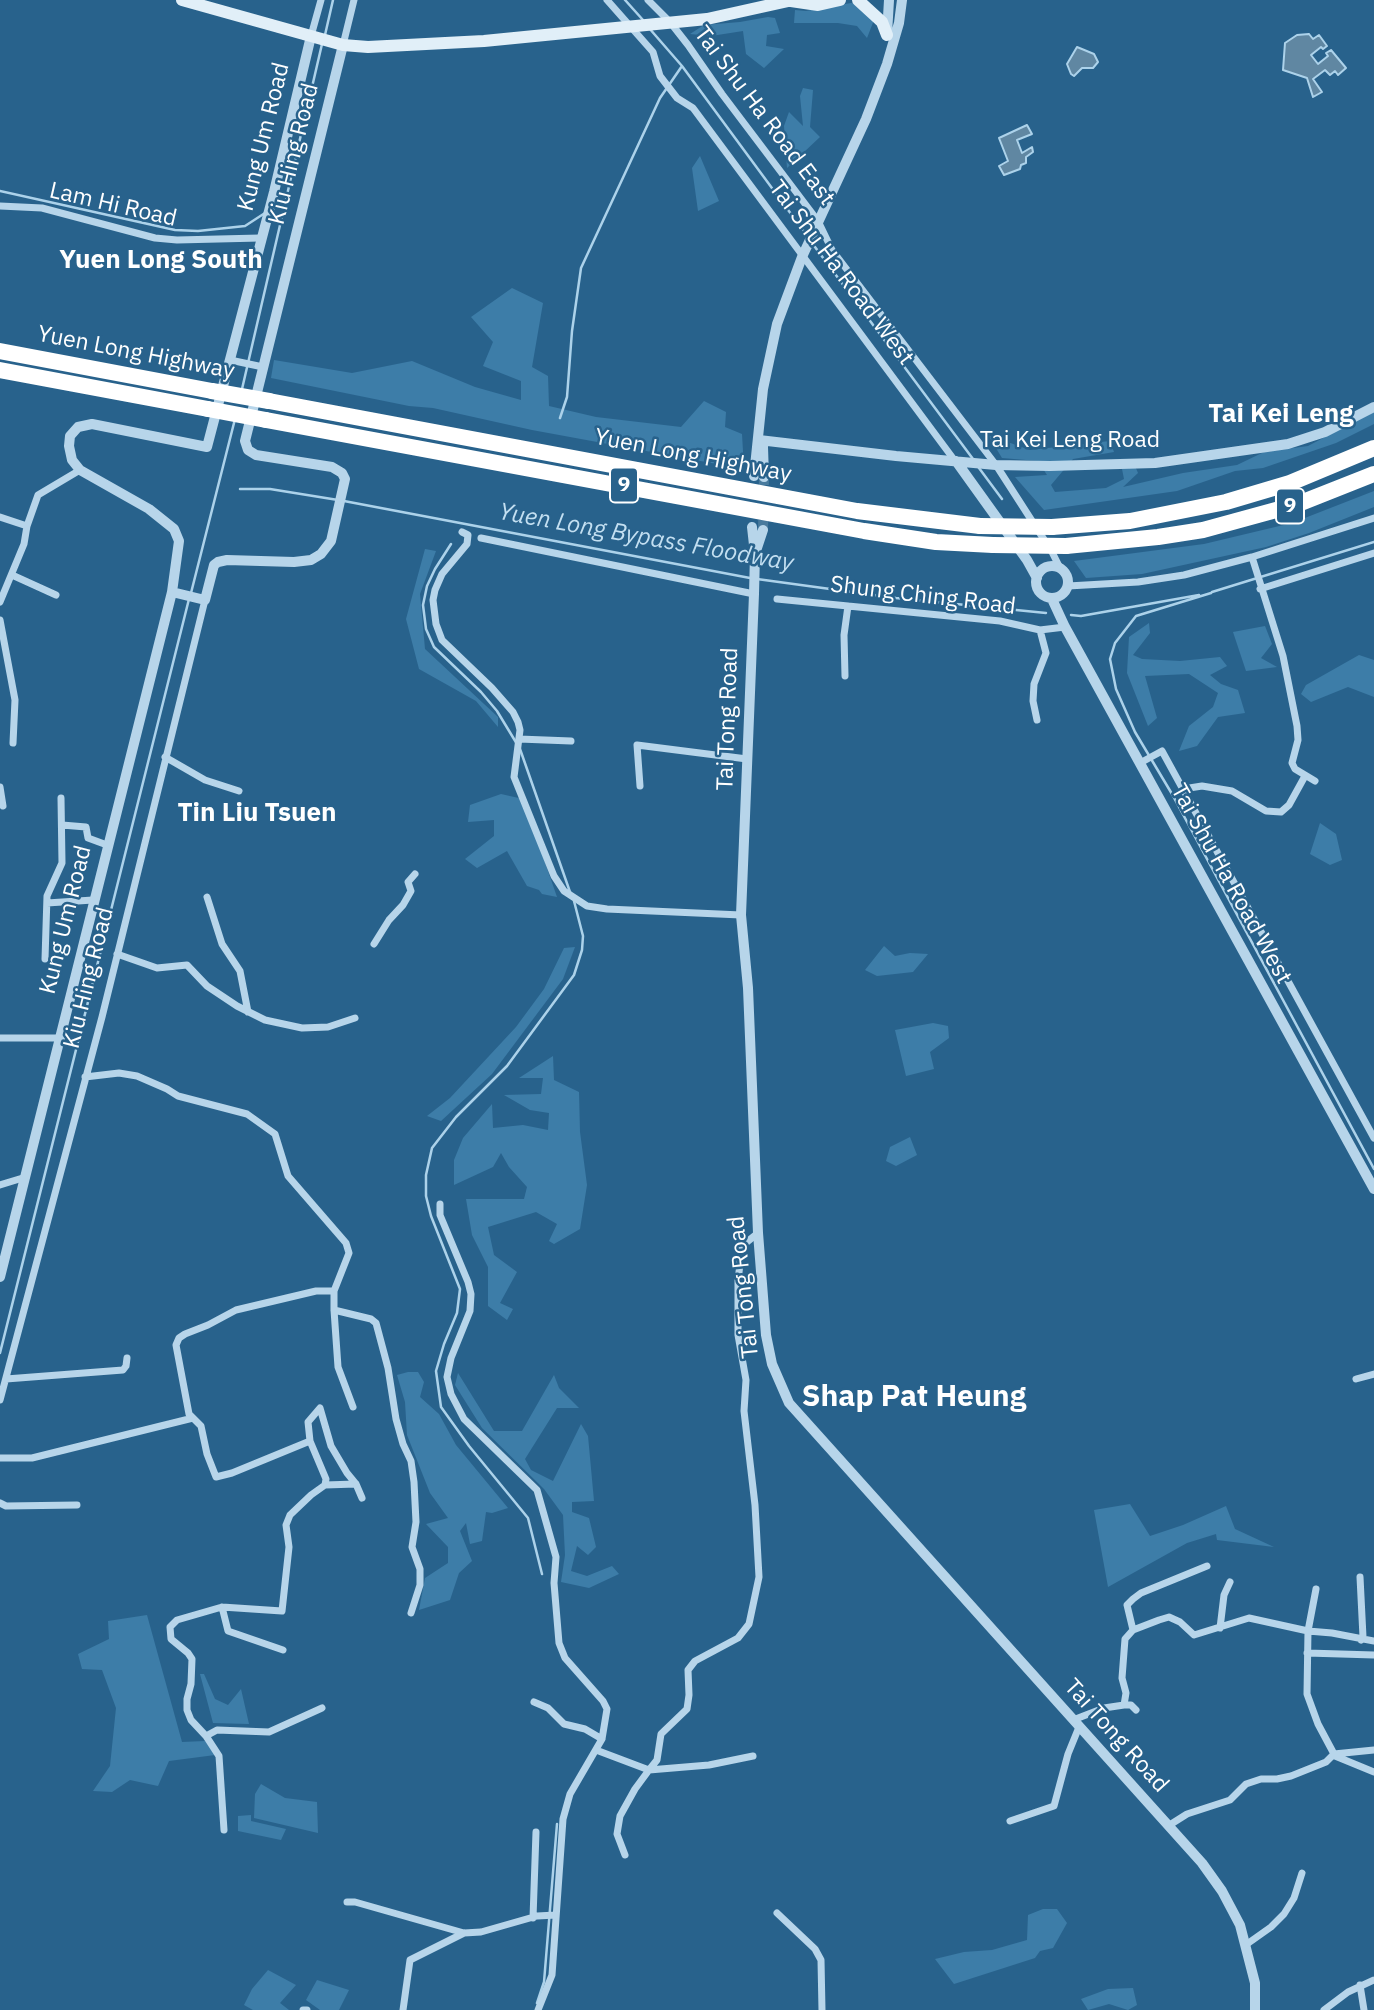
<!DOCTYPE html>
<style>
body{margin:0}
canvas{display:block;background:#28628c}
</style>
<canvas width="1374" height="2010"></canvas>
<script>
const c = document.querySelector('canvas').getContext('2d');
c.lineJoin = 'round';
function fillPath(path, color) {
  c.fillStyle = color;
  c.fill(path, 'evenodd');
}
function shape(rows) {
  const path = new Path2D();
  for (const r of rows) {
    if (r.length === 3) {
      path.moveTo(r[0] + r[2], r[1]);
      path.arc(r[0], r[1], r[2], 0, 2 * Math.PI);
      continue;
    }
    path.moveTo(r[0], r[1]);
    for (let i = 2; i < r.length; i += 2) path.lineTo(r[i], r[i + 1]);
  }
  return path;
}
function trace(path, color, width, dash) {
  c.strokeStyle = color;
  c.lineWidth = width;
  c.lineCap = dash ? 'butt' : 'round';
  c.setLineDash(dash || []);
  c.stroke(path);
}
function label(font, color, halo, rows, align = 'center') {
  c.font = font + ' "IBM Plex Sans",sans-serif';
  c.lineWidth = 5;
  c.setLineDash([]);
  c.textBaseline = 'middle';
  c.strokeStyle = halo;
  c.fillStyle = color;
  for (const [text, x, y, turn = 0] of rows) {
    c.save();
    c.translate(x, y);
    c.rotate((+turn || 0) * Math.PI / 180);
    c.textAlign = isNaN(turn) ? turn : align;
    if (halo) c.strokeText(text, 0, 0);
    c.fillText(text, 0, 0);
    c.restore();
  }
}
fillPath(shape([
 [851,3,859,4,874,20,867,38,857,26,838,23,794,23,795,10,806,11],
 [768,17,775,18,780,33,767,35,766,46,784,49,764,68,746,54,743,31,711,36,690,34,704,25,740,22],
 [803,88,813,90,810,127,820,137,787,168,784,126,789,112,803,126,800,96],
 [700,156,719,201,698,211,692,168],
 [512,288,543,303,532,367,548,376,549,406,596,417,681,427,704,401,726,412,725,427,742,434,744,469,532,430,433,408,409,406,271,378,274,360,352,373,412,361,475,387,521,400,521,381,483,366,493,342,471,317],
 [1374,411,1374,424,1336,443,1263,468,1235,471,1177,491,1044,510,1015,477,1047,475,1038,461,1002,458,988,435,1030,450,1110,441,1114,452,1073,459,1051,485,1055,492,1106,488,1124,479,1121,464,1133,461,1138,473,1123,487,1183,473,1237,465,1264,452,1308,446],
 [1374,491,1374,507,1309,533,1266,547,1142,574,1086,578,1074,561,1204,544,1292,523],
 [425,549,436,551,420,594,425,649,498,717,498,727,476,701,419,669,406,619],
 [1149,623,1150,633,1133,655,1142,659,1180,661,1220,657,1227,666,1210,675,1221,684,1238,690,1245,713,1218,717,1197,746,1179,751,1189,726,1213,707,1218,693,1189,674,1145,676,1157,718,1148,726,1127,673,1129,637],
 [1265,626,1272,644,1261,658,1277,667,1246,671,1233,632],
 [1359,655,1374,660,1374,697,1348,687,1311,702,1301,694,1306,685],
 [501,794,523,799,557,897,542,894,539,890,527,886,507,851,477,868,465,859,494,836,494,820,468,822,470,805],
 [1320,823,1336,834,1342,860,1330,865,1310,854],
 [884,946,895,956,910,953,928,954,913,972,877,976,865,970],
 [575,947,563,979,492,1074,441,1121,427,1116,450,1098,516,1027,544,989,564,948],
 [933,1023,948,1026,949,1038,930,1052,934,1069,906,1076,895,1030],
 [553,1056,554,1080,579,1092,580,1132,587,1185,580,1229,554,1244,549,1241,557,1224,536,1212,488,1227,494,1255,517,1272,500,1303,513,1309,507,1320,488,1306,488,1267,472,1235,466,1199,524,1199,527,1187,509,1167,501,1153,493,1167,454,1185,454,1160,463,1138,492,1104,493,1128,523,1125,548,1130,549,1113,530,1110,504,1095,541,1094,543,1078,519,1078],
 [910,1137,917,1155,896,1166,886,1161,890,1147],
 [408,1372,418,1372,424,1382,420,1397,439,1414,456,1445,508,1508,492,1513,486,1512,482,1541,470,1544,466,1523,460,1531,472,1561,459,1573,450,1600,419,1610,425,1578,448,1563,448,1547,426,1524,448,1518,430,1493,407,1435,405,1402,397,1375],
 [458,1373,494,1431,522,1431,554,1375,559,1388,579,1408,557,1408,525,1459,531,1470,553,1481,581,1424,588,1436,594,1501,572,1502,572,1512,589,1518,596,1547,588,1555,577,1546,571,1571,587,1576,612,1566,619,1574,589,1588,561,1582,565,1555,563,1515,544,1489,482,1428,455,1385],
 [1130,1504,1150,1536,1183,1525,1226,1506,1235,1529,1274,1547,1217,1540,1216,1534,1187,1543,1108,1587,1094,1510],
 [147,1615,182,1742,205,1741,215,1755,169,1761,158,1786,130,1780,112,1792,93,1791,110,1766,116,1708,102,1670,82,1669,78,1654,109,1639,108,1621],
 [200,1674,204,1674,215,1699,228,1705,241,1689,249,1724,213,1723],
 [261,1784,285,1798,317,1802,318,1833,254,1818,255,1794],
 [251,1815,251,1821,286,1829,281,1840,238,1831,238,1816],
 [1043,1909,1057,1909,1067,1923,1053,1948,1040,1951,1035,1958,954,1984,935,1959,964,1952,992,1950,1027,1940,1028,1915],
 [268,1970,296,1985,280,2003,289,2010,253,2010,244,2005,252,1989],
 [317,1980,349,1990,339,2010,320,2010,306,2000],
 [1133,1988,1137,2005,1128,2010,1109,2004,1088,2010,1081,1999,1108,1989]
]), '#3d7da8');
const water = shape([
 [1309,34,1313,39,1319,35,1327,46,1323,49,1321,47,1311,55,1318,64,1328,56,1326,53,1331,50,1346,68,1338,75,1335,71,1330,75,1325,70,1313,79,1322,92,1313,97,1307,78,1283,70,1285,43,1297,35,1309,34],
 [1077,47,1094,54,1098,62,1093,68,1082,68,1074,76,1071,74,1067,64,1077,47],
 [1027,125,1032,134,1017,140,1022,153,1032,147,1033,152,1026,157,1026,163,1021,165,1020,169,1004,175,999,166,1008,161,999,138,1027,125]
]);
fillPath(water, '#6087a2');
trace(water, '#acd2ea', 2);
trace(shape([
 [625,0,643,20],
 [649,28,682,66,808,237],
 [325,35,333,0],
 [0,191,175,230,198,231,245,226,265,213],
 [273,208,286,200],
 [812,243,973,459],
 [242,389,322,44],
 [560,418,567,397,572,331,581,268,660,98,682,66],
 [979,468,1002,499],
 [240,489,270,489,338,500],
 [344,501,750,578],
 [451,544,435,569,427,586,423,605,426,629,434,647,481,692,497,711,517,744],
 [757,579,896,598,1046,613],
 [1212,592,1374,542],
 [191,593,235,419],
 [1211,593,1136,616,1115,643,1110,659,1116,689,1135,732,1172,794,1374,1169],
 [1071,615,1081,616,1199,595],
 [520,749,570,892],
 [0,1353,189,599],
 [542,1574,528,1518,469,1446,441,1407,436,1371,444,1344,457,1313,460,1289,431,1216,426,1196,426,1175,432,1148,456,1117,507,1066,574,975,582,950,583,936,574,901],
 [537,2003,544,1982,557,1824]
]), '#acd2ea', 2.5);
trace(shape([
 [763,530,764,477]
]), '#487a9d', 10, [10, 5]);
trace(shape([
 [607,0,653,52,660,76,677,98,693,108,955,461],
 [648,0,670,22,688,45,722,94,818,221,832,250,996,465,1052,552,1060,568],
 [311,36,321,0],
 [343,45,354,0],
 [0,206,42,208,155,238,177,240,260,238],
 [230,360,263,367],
 [0,517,27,526],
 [462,532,468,535,467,544,442,574,435,590,433,600,436,624,442,640,492,688,513,712,518,722,520,730,514,777,554,876,564,891,587,906,607,909,741,915],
 [481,538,754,594],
 [1252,557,1283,656,1297,726,1298,740,1292,763,1295,769,1315,781],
 [12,575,56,595],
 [1068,586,1138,582,1184,575,1252,557,1374,518],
 [1260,589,1374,553],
 [777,599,1000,621,1040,630,1065,627],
 [0,602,24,544,27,526,38,495,80,470],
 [0,620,15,700,13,743],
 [845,676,844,635,848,606],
 [1037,720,1033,701,1034,684,1046,653,1040,630],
 [519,739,571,741],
 [165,757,205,780,239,791],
 [1140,763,1162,751,1374,1138],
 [640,786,637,745,747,759],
 [0,787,3,806],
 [1183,789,1202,786,1232,791,1266,811,1281,812,1289,805,1305,776],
 [62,825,86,827,88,838,107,845],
 [207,897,222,944,240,971,248,1012],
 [47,903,93,900],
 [374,944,389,920,403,905,411,891,408,882,415,874],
 [117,954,157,968,187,965,207,986,237,1006,265,1020,302,1028,328,1027,355,1018],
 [45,959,47,896,62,863,61,798],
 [0,1038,59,1038],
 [85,1077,119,1073,137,1076,167,1089,178,1096,247,1114,275,1134,288,1176,346,1243,349,1253,334,1291,334,1310,338,1367,353,1407],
 [0,1185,26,1177],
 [440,1204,440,1215,468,1282,471,1294,470,1311,451,1358,447,1377,451,1394,464,1419,537,1490,556,1557,554,1583,559,1643,565,1658,603,1701,607,1709,602,1739,570,1794,563,1819,552,1975,538,2010],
 [334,1310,371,1319,376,1323,388,1368,396,1419,403,1444,411,1461,414,1482,416,1522,412,1547,420,1569,420,1585,411,1613],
 [6,1379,123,1370,126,1366,127,1358],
 [1356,1379,1374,1374],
 [0,1400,102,1017,205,600],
 [310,1441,232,1473,216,1477,207,1454,201,1426,189,1414,176,1345,179,1338,185,1334,208,1325,236,1310,316,1291,334,1291],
 [0,1458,32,1458,193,1418],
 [325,1485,326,1479,310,1441,308,1422,320,1408,331,1446,347,1473,356,1484,362,1498],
 [0,1503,6,1506,77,1505],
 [1360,1577,1363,1637,1361,1640],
 [1316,1589,1308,1631,1307,1694,1318,1724,1334,1754],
 [222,1607,228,1631,283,1650],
 [1220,1628,1224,1595,1230,1582],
 [1133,1630,1127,1605,1133,1599,1141,1593,1207,1566],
 [1307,1653,1374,1655],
 [534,1702,548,1708,564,1724,585,1729,602,1739],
 [1124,1705,1126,1693,1122,1678,1125,1639,1133,1630,1159,1620,1169,1617,1180,1622,1194,1635,1249,1618,1308,1631,1332,1633,1374,1641],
 [1073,1720,1104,1708,1124,1705,1131,1705,1136,1710],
 [206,1736,217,1730,269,1732,322,1708],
 [596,1750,649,1770,657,1760,661,1734,687,1709,689,1695,688,1670,695,1661,738,1638,749,1624,759,1577,755,1505,744,1411,746,1380,738,1335,738,1281,742,1246,758,1233],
 [1335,1756,1374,1772],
 [1010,1821,1054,1806,1068,1754,1079,1727],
 [1168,1826,1187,1814,1230,1800,1246,1784,1261,1779,1277,1779,1291,1776,1326,1762,1334,1754,1374,1750],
 [224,1830,219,1756,206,1736,191,1720,187,1710,187,1699,191,1684,192,1659,188,1653,171,1639,170,1627,177,1620,222,1607,282,1611,289,1547,286,1525,290,1515,311,1495,325,1485,356,1484],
 [625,1855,617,1834,620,1816,635,1789,649,1770,709,1765,753,1756],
 [347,1902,355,1902,464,1933,481,1932,537,1916,556,1915],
 [777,1913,815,1949,821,1960,822,2010],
 [533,1918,536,1832],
 [1247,1944,1271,1927,1284,1914,1294,1898,1302,1873],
 [1360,1985,1364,2010],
 [303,2010,307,2010],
 [403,2010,410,1960,464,1933],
 [1324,2010,1348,1992,1374,1980]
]), '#b7d5ea', 7);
trace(shape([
 [887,34,889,0],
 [759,440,896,456,996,465,1050,466,1155,463,1288,444,1325,432,1374,407],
 [759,440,763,447,764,477],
 [956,461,1027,560,1037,578],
 [754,476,763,389,777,324,802,257,866,119,887,64,899,23,902,0],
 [752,527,755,554,754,594,741,915,748,988,758,1233,766,1335,772,1364,789,1403,1202,1863,1222,1891,1240,1925,1255,1983,1255,2010],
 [757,548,763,530],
 [1052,582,16],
 [172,592,205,600,214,565,218,562,227,560,294,562,311,560,321,554,331,541,345,479,342,473,332,467,256,455,248,450,245,441,343,45],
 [1052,599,1065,627,1374,1189],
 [0,1277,172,592,179,541,174,529,149,509,80,470,72,460,69,446,70,436,78,427,92,424,207,447,274,192,311,36]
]), '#b7d5ea', 10);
trace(shape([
 [182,0,343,45,368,47,484,41,707,19,793,0],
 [858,0,882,22,887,35],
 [791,1,818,5,840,0]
]), '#e1eff8', 12);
trace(shape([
 [0,351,212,391],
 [0,370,208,409],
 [269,401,857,511,980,526],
 [266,420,864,531,936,542,993,545],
 [1052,527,1130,521,1226,502,1290,483,1374,448],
 [1066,546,1158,537,1203,530,1298,504,1374,474]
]), '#fff', 16);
trace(shape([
 [212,391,269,401],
 [208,409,266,420],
 [980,526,1052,527],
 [993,545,1066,546]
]), '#fff', 16);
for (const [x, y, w] of [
 [624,485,28],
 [1290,506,28]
]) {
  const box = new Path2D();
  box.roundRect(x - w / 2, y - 17.5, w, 35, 5);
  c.fillStyle = '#28628c';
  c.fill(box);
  trace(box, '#fff', 2);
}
label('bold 21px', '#fff', null, [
 ["9",624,485],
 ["9",1290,506]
]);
label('23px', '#fff', '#28628c', [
 ["Tai Shu Ha Road East",764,116,53],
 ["Kung Um Road",264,137,-76],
 ["Kiu Hing Road",294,154,-76],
 ["Lam Hi Road",113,205,13],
 ["Tai Shu Ha Road West",841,273,53],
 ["Yuen Long Highway",136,353,11],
 ["Tai Kei Leng Road",1070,440],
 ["Yuen Long Highway",693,456,11],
 ["Shung Ching Road",923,596,7],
 ["Tai Tong Road",728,719,-88],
 ["Tai Shu Ha Road West",1231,884,61],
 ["Kung Um Road",66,920,-76],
 ["Kiu Hing Road",89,978,-76],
 ["Tai Tong Road",744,1287,-96],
 ["Tai Tong Road",1116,1736,48]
]);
label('italic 24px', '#c3dff1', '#28628c', [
 ["Yuen Long Bypass Floodway",646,538,10]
]);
label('bold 26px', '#fff', '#28628c', [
 ["Yuen Long South",161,260],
 ["Tai Kei Leng",1281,414],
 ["Tin Liu Tsuen",257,813]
]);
label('bold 30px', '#fff', '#28628c', [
 ["Shap Pat Heung",914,1397]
]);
</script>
